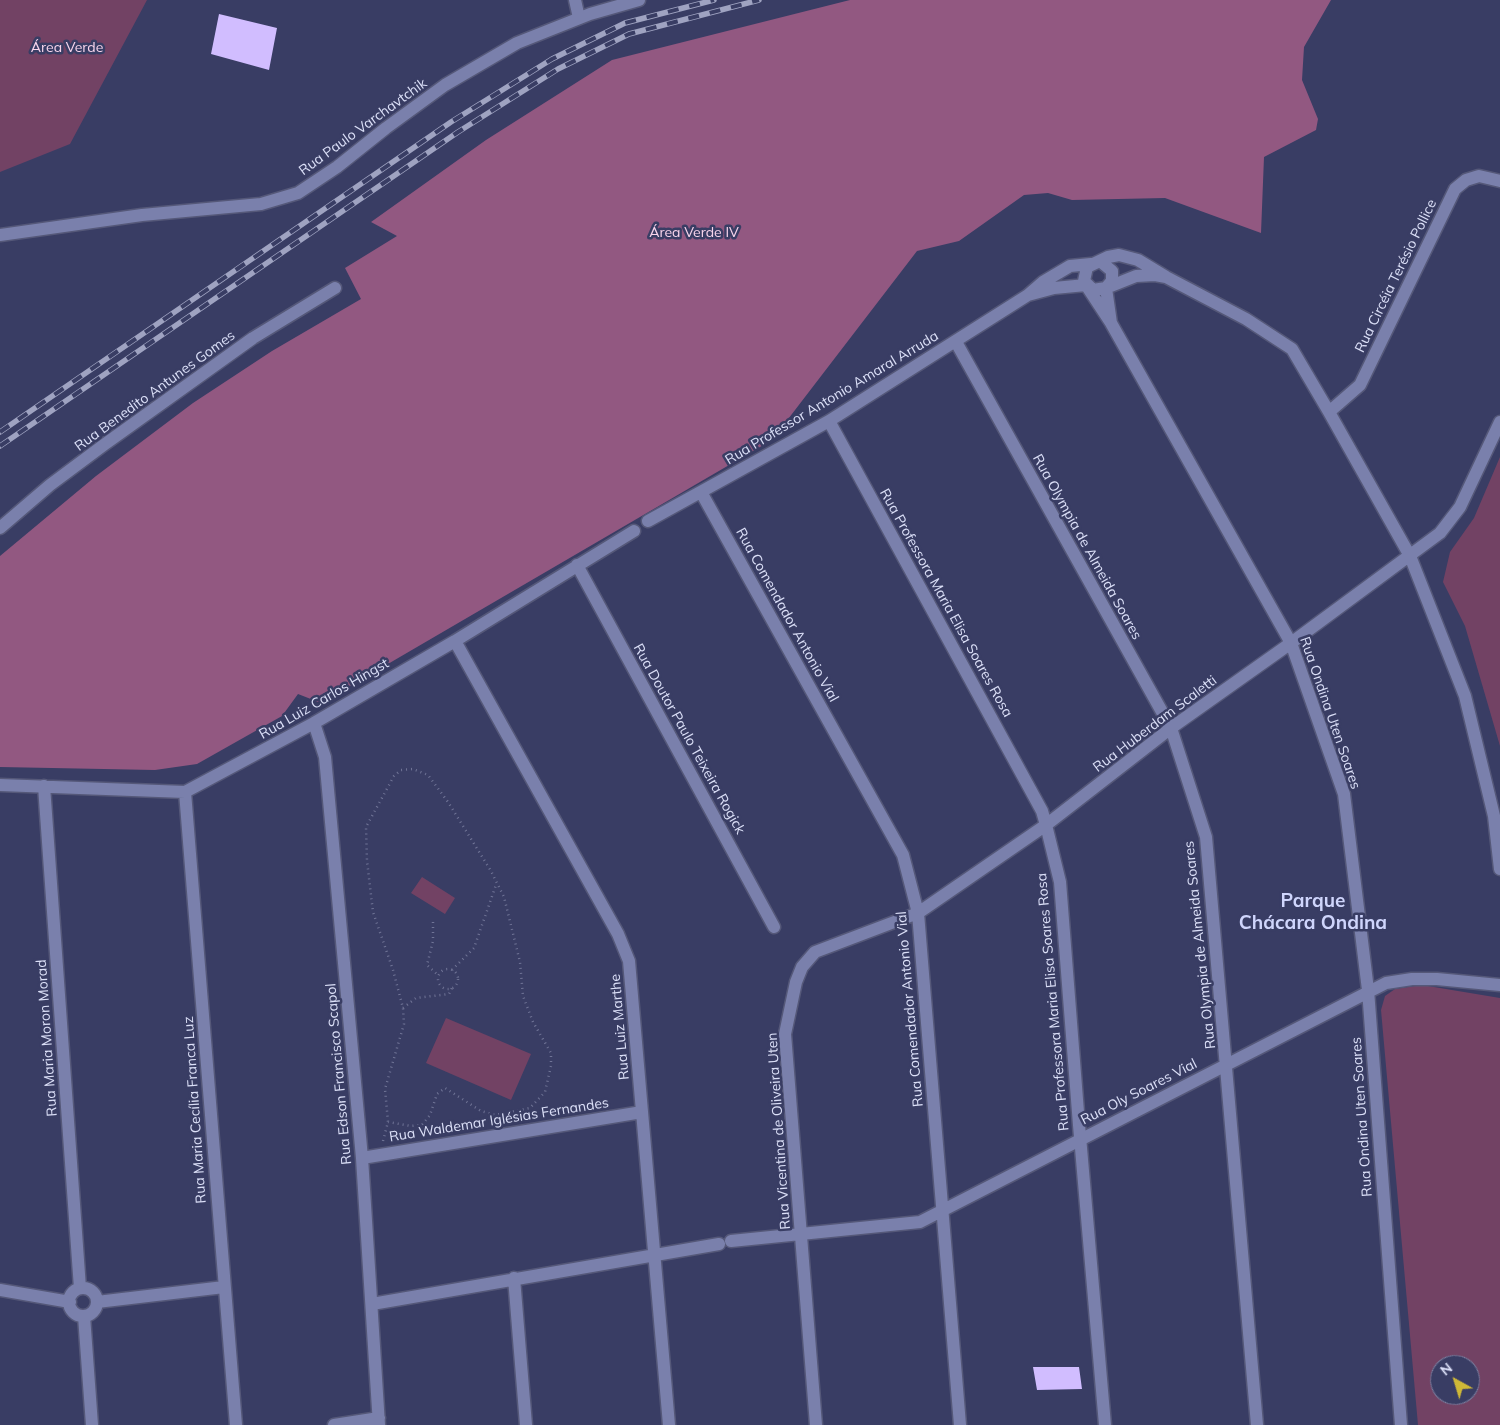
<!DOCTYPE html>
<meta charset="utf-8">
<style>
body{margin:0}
#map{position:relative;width:1500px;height:1425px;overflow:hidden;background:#393d64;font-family:Mulish,sans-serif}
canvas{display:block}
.north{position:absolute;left:1430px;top:1355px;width:50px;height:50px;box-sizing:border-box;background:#393d64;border:1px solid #7a7e9f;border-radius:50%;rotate:321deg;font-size:14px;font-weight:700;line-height:20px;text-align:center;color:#dce0f8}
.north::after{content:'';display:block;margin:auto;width:18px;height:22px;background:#cfb837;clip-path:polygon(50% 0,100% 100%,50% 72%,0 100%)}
</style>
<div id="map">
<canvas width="1500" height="1425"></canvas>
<div class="north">N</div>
</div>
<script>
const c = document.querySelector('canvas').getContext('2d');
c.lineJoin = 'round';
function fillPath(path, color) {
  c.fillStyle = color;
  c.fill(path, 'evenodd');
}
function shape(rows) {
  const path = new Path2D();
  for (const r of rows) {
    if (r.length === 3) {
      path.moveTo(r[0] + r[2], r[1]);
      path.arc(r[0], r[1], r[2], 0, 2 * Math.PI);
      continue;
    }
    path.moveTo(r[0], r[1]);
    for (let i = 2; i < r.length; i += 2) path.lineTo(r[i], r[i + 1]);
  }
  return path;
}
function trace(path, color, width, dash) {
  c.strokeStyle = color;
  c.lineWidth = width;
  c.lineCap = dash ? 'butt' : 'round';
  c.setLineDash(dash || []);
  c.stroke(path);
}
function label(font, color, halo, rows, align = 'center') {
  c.font = font + ' Mulish,sans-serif';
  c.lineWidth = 5;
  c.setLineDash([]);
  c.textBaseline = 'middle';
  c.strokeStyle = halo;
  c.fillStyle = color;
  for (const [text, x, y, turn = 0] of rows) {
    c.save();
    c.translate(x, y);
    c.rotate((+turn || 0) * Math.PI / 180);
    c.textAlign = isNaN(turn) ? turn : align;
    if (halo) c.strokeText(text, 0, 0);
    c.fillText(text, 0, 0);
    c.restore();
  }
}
fillPath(shape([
 [0,0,147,0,70,144,0,172],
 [1500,457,1500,746,1465,626,1443,582,1450,552,1474,518],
 [422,877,455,898,445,914,411,893],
 [1422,985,1500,998,1500,1425,1418,1425,1381,1010,1385,996,1395,989],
 [1440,1365,1470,1365,1470,1395,1440,1395],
 [446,1018,531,1054,511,1100,426,1063]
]), '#724264');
fillPath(shape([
 [850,0,1331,0,1304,47,1302,80,1318,119,1316,130,1264,157,1261,233,1165,198,1072,200,1048,193,1024,195,959,241,917,251,772,440,321,703,298,694,282,716,197,764,155,770,0,767,0,556,96,476,193,403,272,351,361,299,345,268,397,236,371,222,486,140,612,60]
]), '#925881');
fillPath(shape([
 [219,14,277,28,269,70,211,54],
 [1033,1367,1079,1367,1082,1389,1037,1390]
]), '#d1bdff');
const minor = shape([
 [575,0,579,18],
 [0,235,142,215,261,204,298,193,337,167,386,128,445,85,517,43,590,14,639,0],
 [1091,264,1070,266,1043,282,1028,295,1054,288,1086,285,1111,323,1106,288,1136,276,1155,275,1166,277,1138,260,1119,255,1108,257,1087,267,1084,281,1093,290,1106,288,1112,281,1112,271,1100,261],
 [1166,277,1246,319,1292,349,1329,412,1410,556,1465,696,1494,816,1500,869],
 [1111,323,1291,643,1344,794,1368,990,1401,1425],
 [956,342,1171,728,1206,837,1257,1425],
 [1329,412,1360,385,1455,189,1466,180,1479,176,1500,181],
 [829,421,1042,811,1046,825,1060,882,1079,1125,1105,1425],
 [701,492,903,855,918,913,960,1425],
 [648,521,829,421,1028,295],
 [0,528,50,485,105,444,253,338,335,288],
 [577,565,774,927],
 [455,641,618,934,629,961,669,1425],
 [314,723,325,757,362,1158,379,1425],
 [0,785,185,792,314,723,455,641,634,531],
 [44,786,80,1288],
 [185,792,236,1425],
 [362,1158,642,1112],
 [731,1241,920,1222,1386,983,1412,979,1437,979,1500,985],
 [514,1278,526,1425],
 [83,1302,14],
 [0,1290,70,1302],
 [97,1302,224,1287],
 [372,1304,719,1244],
 [84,1316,92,1425],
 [334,1425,379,1418],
 [816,1425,785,1034,796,982,802,967,815,952,918,913,1046,825,1171,728,1291,643,1440,533,1460,507,1500,422]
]);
trace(minor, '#555879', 15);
trace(shape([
 [433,922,433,941,427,965,438,975],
 [448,979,10],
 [452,970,474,948,496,885],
 [403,1008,416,998,449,994,452,988],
 [383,1141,388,1122,385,1089,404,1024,403,1008,393,970,373,912,367,861,366,827,394,776,401,770,413,769,428,775,448,802,491,871,504,897,520,962,523,996,533,1022,551,1053,551,1066,545,1092,530,1108,495,1115,481,1111,445,1088,437,1094,430,1115,422,1125,411,1126,388,1122]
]), '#707496', 2.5, [1, 4]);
trace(minor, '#7a80ac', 12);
const rail = shape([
 [0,432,451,122,552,59,625,23,714,0],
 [0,446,458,132,558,69,629,34,759,0]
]);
trace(rail, '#9fa3c1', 5.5);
trace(rail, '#393d64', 4, [11]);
label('14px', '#f9d5ec', '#393d64', [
 ["Área Verde",67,48],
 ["Área Verde IV",694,233]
]);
label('14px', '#dce0f8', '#393d64', [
 ["Rua Paulo Varchavtchik",363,127,-36],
 ["Rua Circéia Terésio Pollice",1396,276,-64],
 ["Rua Benedito Antunes Gomes",155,391,-36],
 ["Rua Professor Antonio Amaral Arruda",832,398,-31],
 ["Rua Olympia de Almeida Soares",1087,547,61],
 ["Rua Professora Maria Elisa Soares Rosa",946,603,61],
 ["Rua Comendador Antonio Vial",787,615,61],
 ["Rua Luiz Carlos Hingst",324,699,-30],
 ["Rua Ondina Uten Soares",1330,713,71],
 ["Rua Huberdam Scaletti",1155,724,-37],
 ["Rua Doutor Paulo Teixeira Rogick",689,739,61],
 ["Rua Olympia de Almeida Soares",1200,945,-96],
 ["Rua Professora Maria Elisa Soares Rosa",1053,1002,-95],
 ["Rua Comendador Antonio Vial",910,1009,-95],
 ["Rua Luiz Marthe",620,1027,-95],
 ["Rua Maria Moron Morad",47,1038,-94],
 ["Rua Edson Francisco Scapol",339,1074,-95],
 ["Rua Oly Soares Vial",1139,1092,-27],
 ["Rua Maria Cecília Franca Luz",195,1110,-94],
 ["Rua Ondina Uten Soares",1362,1117,-94],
 ["Rua Waldemar Iglésias Fernandes",499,1120,-9],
 ["Rua Vicentina de Oliveira Uten",779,1131,-94]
]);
label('bold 19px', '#cfd5fc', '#393d64', [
 ["Parque",1313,901],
 ["Chácara Ondina",1313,923]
]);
</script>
